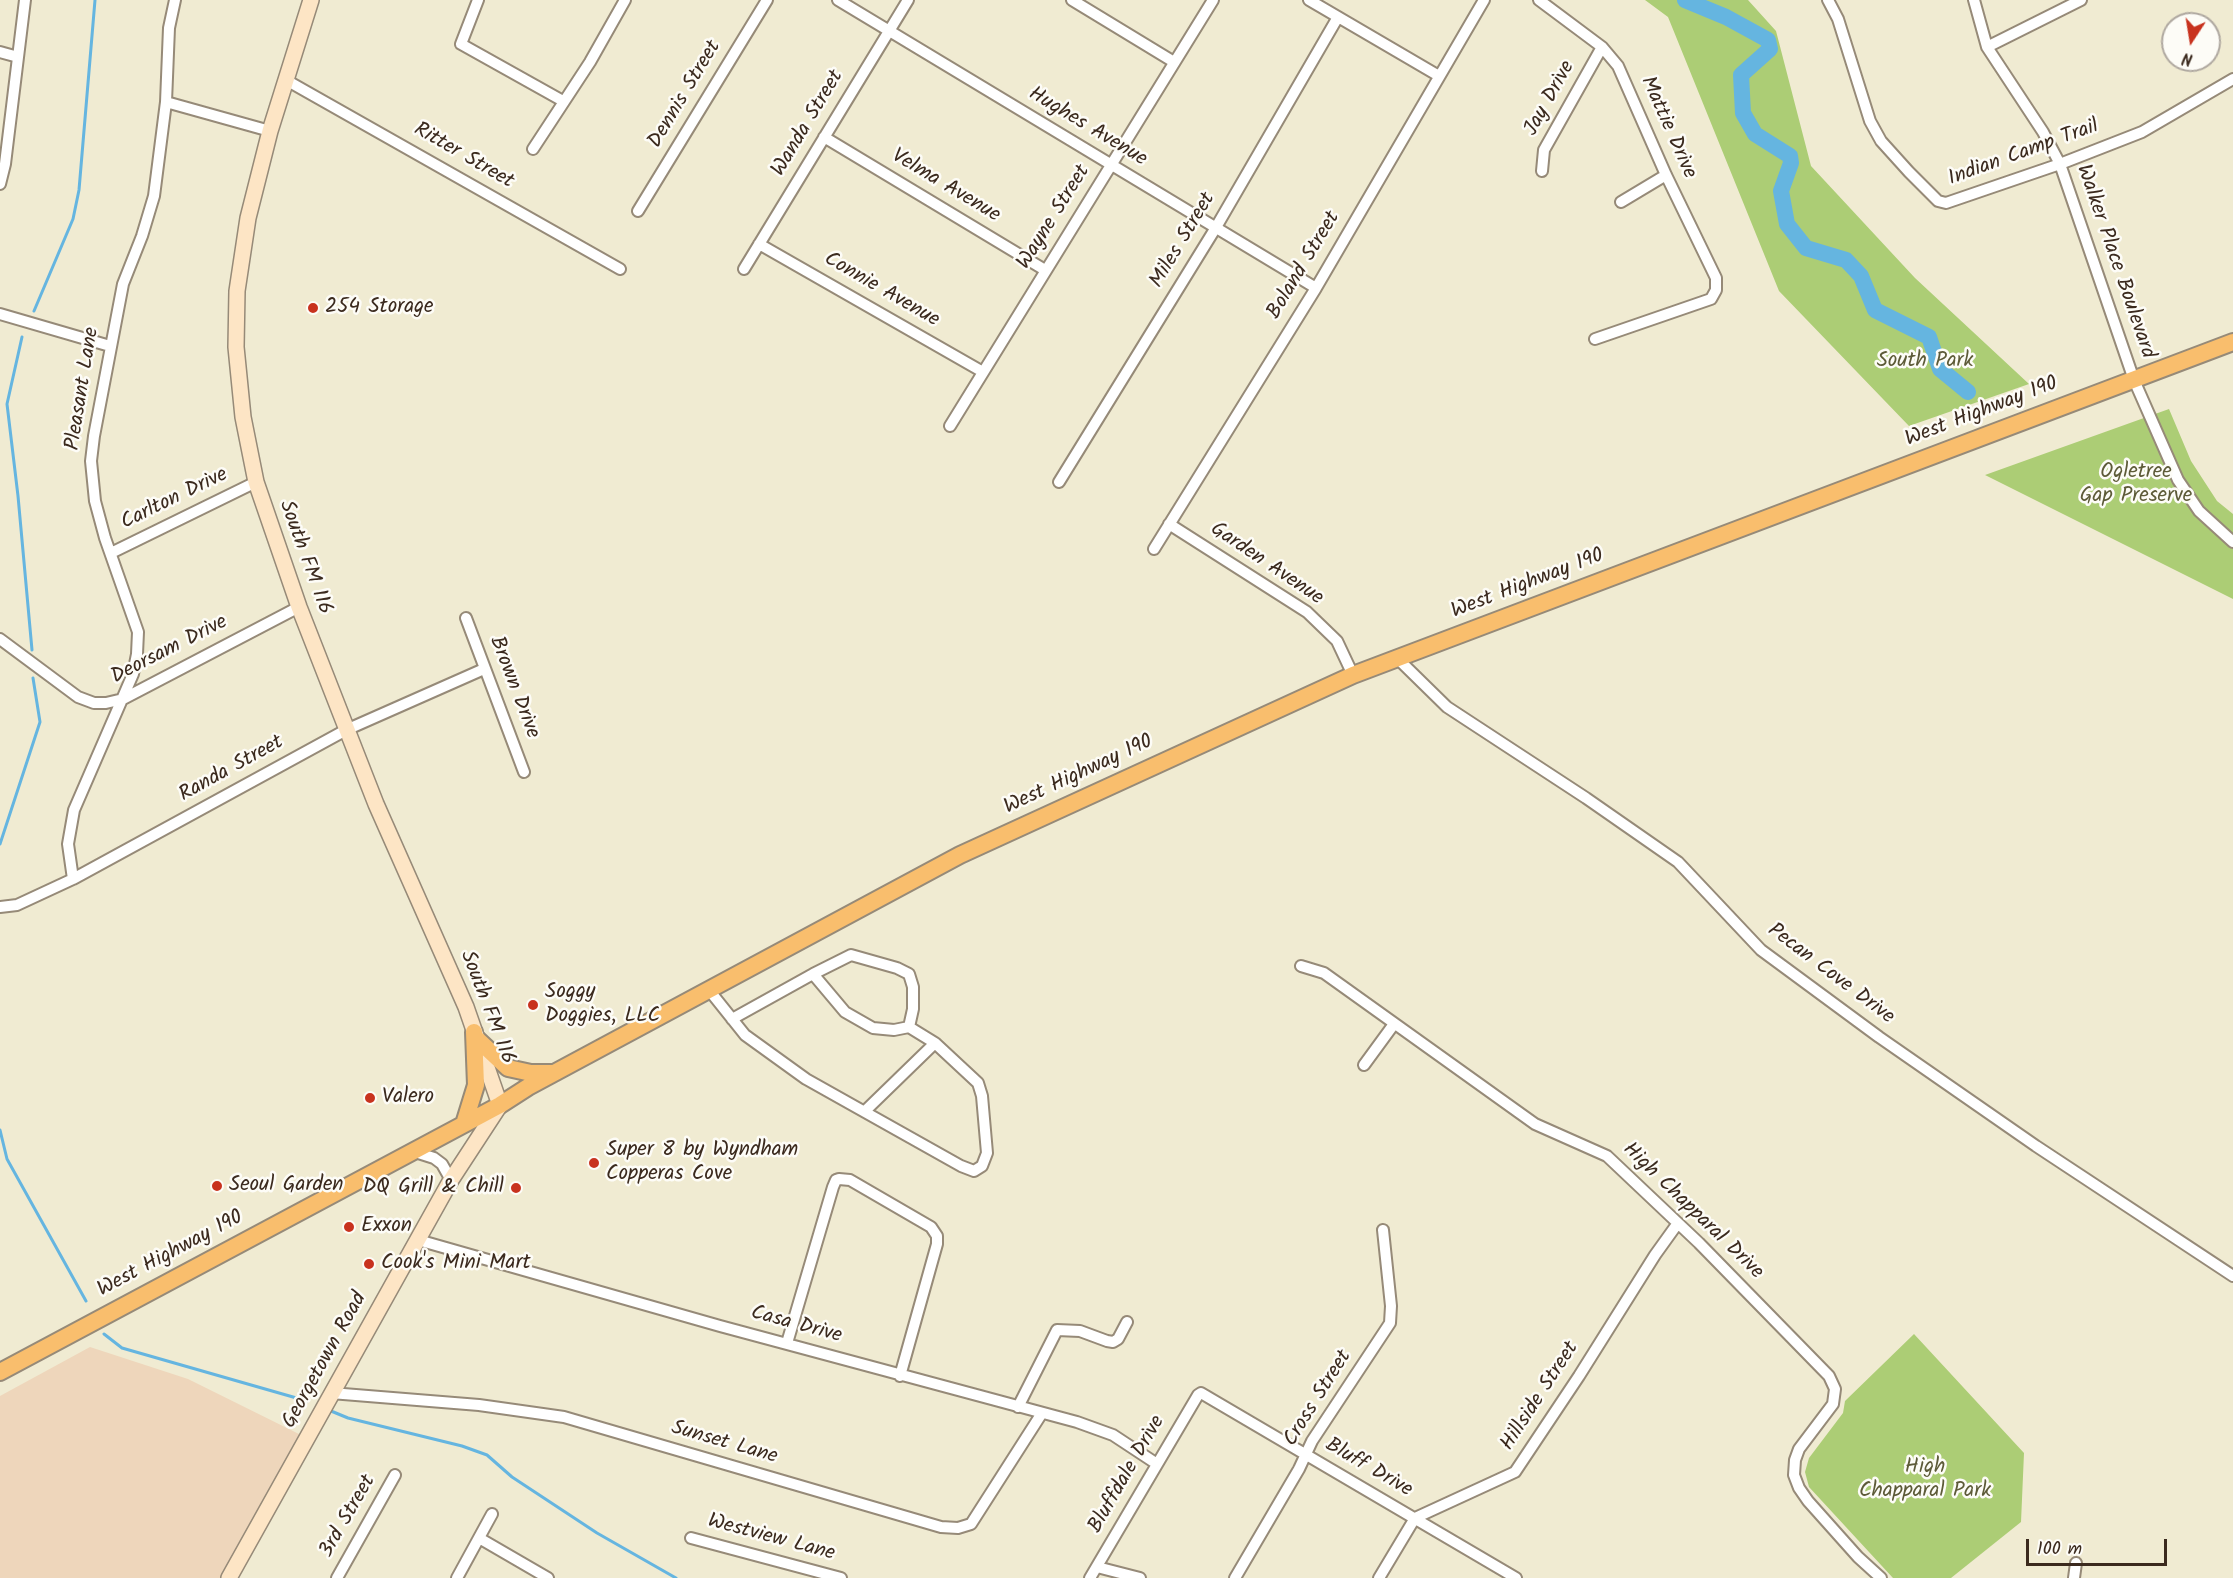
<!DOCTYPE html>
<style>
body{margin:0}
#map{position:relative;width:2233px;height:1578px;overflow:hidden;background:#f0ebd2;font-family:Kalam,sans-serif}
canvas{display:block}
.north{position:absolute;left:2161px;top:12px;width:60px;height:60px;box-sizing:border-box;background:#fdfcf7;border:2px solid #afa8a0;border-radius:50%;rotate:192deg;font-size:16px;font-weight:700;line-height:24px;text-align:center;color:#3b2a1e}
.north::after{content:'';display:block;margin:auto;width:21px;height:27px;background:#c8321e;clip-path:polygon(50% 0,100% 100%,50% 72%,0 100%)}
.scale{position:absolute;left:2026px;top:1539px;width:141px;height:27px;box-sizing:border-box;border:3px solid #3b2a1e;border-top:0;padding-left:8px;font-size:18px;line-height:21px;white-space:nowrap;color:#3b2a1e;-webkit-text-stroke:4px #fdfcf7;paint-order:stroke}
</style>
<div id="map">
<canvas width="2233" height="1578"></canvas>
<div class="north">N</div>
<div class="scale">100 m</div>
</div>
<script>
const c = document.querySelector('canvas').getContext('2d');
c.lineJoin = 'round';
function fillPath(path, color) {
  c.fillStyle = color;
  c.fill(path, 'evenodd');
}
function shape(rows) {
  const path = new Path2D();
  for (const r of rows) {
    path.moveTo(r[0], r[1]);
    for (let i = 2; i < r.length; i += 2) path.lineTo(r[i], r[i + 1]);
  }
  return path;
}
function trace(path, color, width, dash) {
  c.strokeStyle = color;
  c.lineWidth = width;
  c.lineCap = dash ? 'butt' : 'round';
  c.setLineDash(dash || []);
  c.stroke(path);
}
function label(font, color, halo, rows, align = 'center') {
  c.font = font + ' Kalam,sans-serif';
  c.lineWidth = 5;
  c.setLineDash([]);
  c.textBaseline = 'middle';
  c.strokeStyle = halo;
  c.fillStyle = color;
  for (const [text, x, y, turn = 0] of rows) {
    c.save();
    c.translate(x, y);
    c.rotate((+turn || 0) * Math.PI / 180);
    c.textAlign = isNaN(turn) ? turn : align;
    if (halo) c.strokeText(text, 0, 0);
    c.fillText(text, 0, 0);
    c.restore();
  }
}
fillPath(shape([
 [90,1347,188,1379,301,1435,222,1578,0,1578,0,1396]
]), '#eed6bb');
fillPath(shape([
 [1645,0,1748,0,1776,31,1811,166,1915,278,2029,384,1909,426,1779,291,1668,17],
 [2169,409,2191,461,2217,501,2233,514,2233,599,1985,475],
 [1914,1334,2024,1453,2021,1522,1951,1578,1893,1578,1809,1487,1805,1472,1809,1458,1843,1413,1845,1401]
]), '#accd75');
trace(shape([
 [34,311,73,219,79,190,95,0],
 [22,337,7,404,18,496,32,650],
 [0,844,40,722,33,678],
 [0,1130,7,1159,86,1301],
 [104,1334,122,1348,307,1401],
 [331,1411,348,1418,462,1446,487,1455,512,1477,597,1533,676,1578]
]), '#65b5e0', 3);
trace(shape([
 [1685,0,1726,17,1768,40,1770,49,1741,75,1743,113,1755,134,1790,156,1791,163,1781,191,1787,224,1806,248,1846,260,1861,276,1875,310,1929,337,1940,369,1968,392]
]), '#65b5e0', 16);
const street = shape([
 [478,0,461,44,563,101],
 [838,0,1316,288],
 [1072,0,1174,62],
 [1309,0,1439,76],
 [1539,0,1602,47,1618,66,1666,175,1716,278,1716,290,1711,299,1595,339],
 [1828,0,1838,19,1870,121,1881,141,1909,172,1938,201,1946,203,2060,164,2142,132,2233,79],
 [1974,0,1987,47,2043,132,2060,164,2134,380,2178,480,2199,511,2233,542],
 [1987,47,2081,0],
 [0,52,18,57],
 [286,80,620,269],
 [166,102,270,131],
 [824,137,1045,270],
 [533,149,590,62,625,0],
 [1542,171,1544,150,1602,47],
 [0,184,5,164,25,0],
 [1621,202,1666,175],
 [638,211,767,0],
 [759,244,983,372],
 [744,269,908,0],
 [0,314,110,346],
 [950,426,1213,0],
 [1059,482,1215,229,1338,17],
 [1169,524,1307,612,1337,641,1353,675],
 [1154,549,1316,288,1484,0],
 [111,553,256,482],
 [466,618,524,772],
 [0,639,78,697,94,703,106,703,123,699,299,607],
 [1397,658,1447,707,1586,798,1678,862,1761,950,1879,1037,2036,1146,2233,1276],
 [73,879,68,844,74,810,133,674,137,654,138,632,105,538,95,501,91,461,94,436,123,284,142,236,154,196,166,102,169,28,175,0],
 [0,907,17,905,73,879,346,730,484,669],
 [1301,966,1324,973,1535,1124,1607,1156,1699,1243,1829,1376,1835,1389,1833,1404,1799,1449,1795,1460,1794,1475,1799,1488,1808,1501,1858,1557,1881,1578],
 [709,990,745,1035,806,1079,961,1166,974,1171,982,1166,987,1153,982,1096,978,1083,935,1043,909,1027,894,1030,873,1028,845,1012,813,974],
 [732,1019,813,974,851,955,897,968,909,974,913,987,913,1009,909,1027],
 [1364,1065,1394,1024],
 [865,1111,935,1043],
 [412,1151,434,1158,442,1164,451,1180],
 [418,1240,720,1326,1077,1422,1113,1435,1157,1464],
 [787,1343,833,1187,836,1180,839,1179,850,1180,931,1227,937,1236,937,1244,900,1376],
 [331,1393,479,1405,564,1417,941,1527,958,1528,971,1524,1042,1413],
 [1018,1407,1057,1330,1080,1331,1107,1341,1113,1342,1118,1339,1127,1322],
 [479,1538,548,1578],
 [691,1538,841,1578],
 [1097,1567,1140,1578],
 [337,1578,395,1475],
 [457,1578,492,1514],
 [1090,1578,1198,1395,1201,1393,1516,1578],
 [1235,1578,1299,1469,1312,1441,1390,1323,1391,1306,1383,1230],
 [1379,1578,1415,1518,1515,1472,1579,1376,1655,1255,1678,1223],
 [2074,1578,2076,1563]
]);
const secondary = shape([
 [229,1578,451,1180,500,1105,466,1007,376,804,299,607,256,482,243,417,236,347,237,291,248,218,270,131,311,0]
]);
const primary = shape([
 [477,1039,508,1068,531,1073,553,1073],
 [464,1124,476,1085,474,1032],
 [0,1372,500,1105,528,1087,960,855,1353,675,2233,342]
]);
trace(street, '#968a78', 14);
trace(secondary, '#968a78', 18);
trace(primary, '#968a78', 20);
trace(street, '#fff', 10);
trace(secondary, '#fde5c5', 15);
trace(primary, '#f9be6d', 16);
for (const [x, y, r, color] of [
 [313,308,6,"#c8321e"],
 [533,1005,6,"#c8321e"],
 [370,1098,6,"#c8321e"],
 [594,1163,6,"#c8321e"],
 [217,1186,6,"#c8321e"],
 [516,1188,6,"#c8321e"],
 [349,1227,6,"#c8321e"],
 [369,1264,6,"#c8321e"]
]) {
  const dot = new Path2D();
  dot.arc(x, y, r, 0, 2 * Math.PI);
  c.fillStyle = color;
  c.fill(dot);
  trace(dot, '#fdfcf7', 2);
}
label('21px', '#3b2a1e', '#fdfcf7', [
 ["Dennis Street",686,95,-59],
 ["Jay Drive",1551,99,-61],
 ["Wanda Street",809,124,-59],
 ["Hughes Avenue",1087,128,31],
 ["Mattie Drive",1667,128,66],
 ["Indian Camp Trail",2024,154,-20],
 ["Ritter Street",463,157,30],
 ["Velma Avenue",945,187,31],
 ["Wayne Street",1055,218,-58],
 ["Miles Street",1184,241,-59],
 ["Walker Place Boulevard",2114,262,71],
 ["Boland Street",1305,266,-59],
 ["Connie Avenue",881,291,30],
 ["Pleasant Lane",84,389,-81],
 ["West Highway 190",1982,413,-21],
 ["Carlton Drive",175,500,-26],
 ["South FM 116",304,558,70],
 ["Garden Avenue",1266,565,34],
 ["West Highway 190",1528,585,-21],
 ["Deorsam Drive",170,651,-27],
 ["Brown Drive",513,688,69],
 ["Randa Street",232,770,-29],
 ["West Highway 190",1079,776,-25],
 ["Pecan Cove Drive",1830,975,37],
 ["South FM 116",486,1008,69],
 ["High Chapparal Drive",1692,1212,44],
 ["West Highway 190",171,1255,-28],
 ["Casa Drive",796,1326,15],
 ["Georgetown Road",326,1361,-61],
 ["Hillside Street",1541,1397,-57],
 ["Cross Street",1319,1399,-58],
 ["Sunset Lane",724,1444,16],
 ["Bluff Drive",1368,1469,30],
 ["Bluffdale Drive",1128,1475,-60],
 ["3rd Street",349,1517,-60],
 ["Westview Lane",771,1539,15]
]);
label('21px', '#3b2a1e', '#fdfcf7', [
 ["254 Storage",325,308],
 ["Soggy",545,993],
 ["Doggies, LLC",545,1017],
 ["Valero",382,1098],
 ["Super 8 by Wyndham",606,1151],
 ["Copperas Cove",606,1175],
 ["Seoul Garden",229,1186],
 ["DQ Grill & Chill",504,1188,"right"],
 ["Exxon",361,1227],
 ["Cook's Mini Mart",381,1264]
], 'left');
label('21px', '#5d5b38', '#fdfcf7', [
 ["South Park",1925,362],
 ["Ogletree",2136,473],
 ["Gap Preserve",2136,497],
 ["High",1925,1468],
 ["Chapparal Park",1925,1492]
]);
</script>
